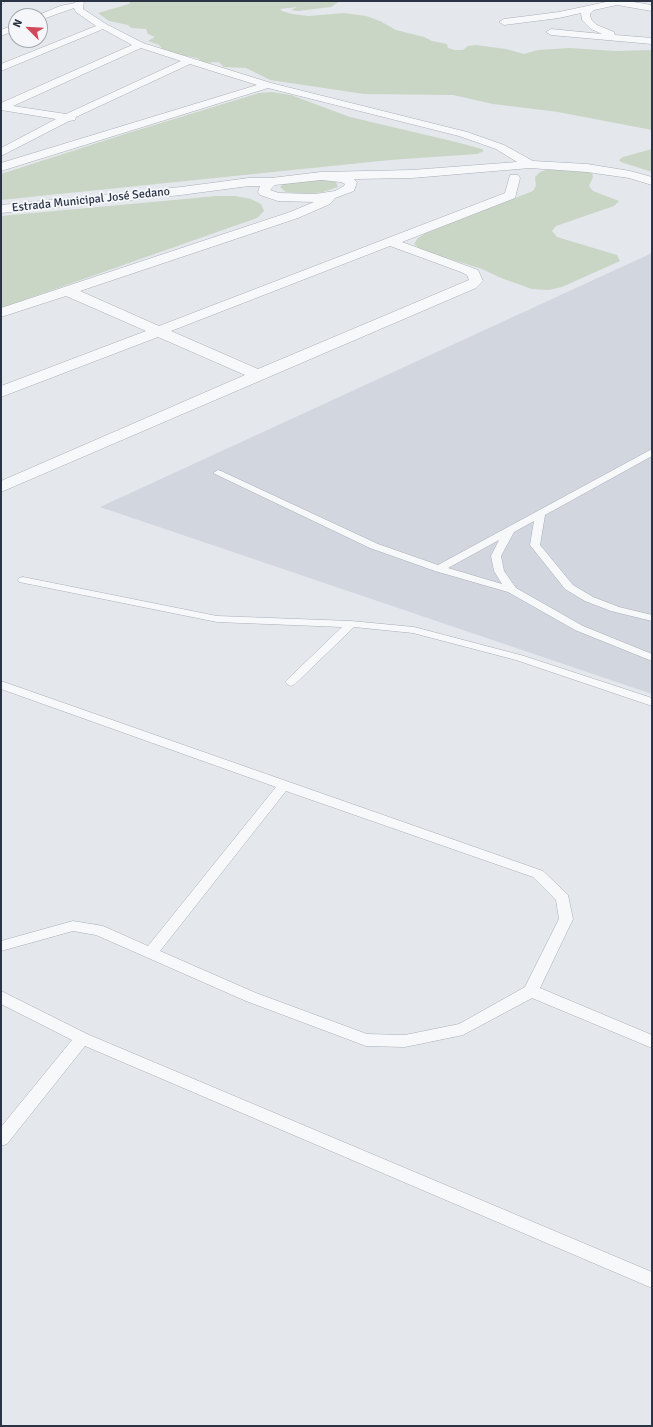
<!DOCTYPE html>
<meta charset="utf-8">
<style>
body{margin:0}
#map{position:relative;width:653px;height:1427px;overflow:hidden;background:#e4e7ec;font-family:Signika,sans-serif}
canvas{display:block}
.frame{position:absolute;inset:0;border:2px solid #2b3445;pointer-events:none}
.north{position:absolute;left:8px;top:8px;width:40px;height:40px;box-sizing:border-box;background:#f4f6f9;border:1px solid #a4a8b1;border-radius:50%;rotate:294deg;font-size:11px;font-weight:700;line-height:16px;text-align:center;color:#2b3445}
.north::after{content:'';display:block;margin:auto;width:14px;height:18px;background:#d1495b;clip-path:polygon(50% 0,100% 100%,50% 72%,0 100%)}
</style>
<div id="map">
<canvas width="653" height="1427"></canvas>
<div class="frame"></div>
<div class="north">N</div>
</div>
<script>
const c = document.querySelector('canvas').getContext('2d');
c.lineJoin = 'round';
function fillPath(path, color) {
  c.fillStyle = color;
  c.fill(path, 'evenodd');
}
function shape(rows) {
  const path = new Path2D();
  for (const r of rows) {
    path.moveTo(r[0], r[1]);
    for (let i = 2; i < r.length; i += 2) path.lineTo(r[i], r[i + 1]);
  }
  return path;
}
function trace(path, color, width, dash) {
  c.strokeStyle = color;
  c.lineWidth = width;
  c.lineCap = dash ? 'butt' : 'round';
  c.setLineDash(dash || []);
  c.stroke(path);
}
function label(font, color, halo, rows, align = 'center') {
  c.font = font + ' Signika,sans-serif';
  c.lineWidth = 4;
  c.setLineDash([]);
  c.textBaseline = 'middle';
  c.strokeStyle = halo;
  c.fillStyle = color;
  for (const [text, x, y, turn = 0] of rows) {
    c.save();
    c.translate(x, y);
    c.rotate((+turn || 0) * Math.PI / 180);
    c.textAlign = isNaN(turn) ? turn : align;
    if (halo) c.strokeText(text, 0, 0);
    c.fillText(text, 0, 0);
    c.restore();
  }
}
fillPath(shape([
 [652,253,652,694,100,507]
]), '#d2d6de');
fillPath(shape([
 [131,1,340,1,331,7,298,11,291,10,297,7,280,9,282,11,292,14,309,16,344,13,366,16,380,21,396,30,424,37,432,41,447,44,448,48,455,50,463,50,468,46,476,45,506,49,524,54,538,50,570,48,615,51,652,50,652,130,558,112,493,104,453,95,364,94,270,80,246,68,224,67,219,62,204,63,197,58,165,52,159,45,148,41,155,37,148,34,146,29,131,28,128,25,109,21,98,13,129,4],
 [271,92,291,95,350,117,456,142,482,149,484,151,477,154,390,160,1,200,1,174,125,134,259,93],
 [652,149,652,172,621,162,619,160,623,157],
 [549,169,578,170,592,173,593,177,589,186,593,191,619,201,614,206,556,226,552,231,557,237,617,255,620,261,562,287,549,290,532,289,501,278,482,269,421,250,414,244,418,238,426,233,533,191,536,186,535,177,540,172],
 [321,179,336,182,338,187,323,192,305,194,286,192,280,187,283,184],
 [217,196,235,196,251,199,261,204,264,211,257,218,1,308,1,216]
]), '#c9d6c5');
const lane = shape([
 [652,449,652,456,545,515,540,545,573,585,593,597,619,607,652,615,652,621,611,611,585,601,565,589,530,545,534,521,514,532,501,556,504,571,516,588,583,626,652,654,652,661,575,630,508,592,435,571,370,548,213,473,218,470,221,471,378,544,438,565,652,449],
 [499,540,491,556,494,571,502,584,448,568,499,540],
 [23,577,217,616,351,621,414,627,524,656,652,698,652,706,516,660,413,633,354,627,295,684,291,686,287,684,285,682,287,680,342,627,217,622,19,582,18,580,19,578,23,577],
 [1,681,543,871,568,895,573,919,540,988,652,1035,652,1048,532,998,463,1035,405,1047,366,1046,246,1001,96,935,73,931,1,951,1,941,73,921,103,926,148,946,276,787,1,689,1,681],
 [286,791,533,877,556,900,559,919,525,987,459,1024,405,1035,367,1034,256,993,160,951,286,791],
 [1,991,87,1034,652,1272,652,1288,85,1046,7,1144,1,1146,1,1127,72,1040,1,1004,1,991]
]);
const street = shape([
 [1,1,6,1,2,4,1,1],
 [76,1,84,1,83,9,106,24,143,43,271,83,467,132,504,145,533,161,587,164,630,171,652,177,652,185,629,178,587,172,530,168,412,178,354,179,357,182,354,191,335,198,330,204,298,218,80,291,159,326,505,193,510,175,518,175,520,178,515,198,402,242,478,270,483,281,476,288,1,492,1,481,245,375,158,337,1,397,1,386,146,331,66,296,1,317,1,308,290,212,314,202,278,201,260,195,258,192,260,186,249,186,181,195,1,213,1,205,181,187,249,178,271,178,321,172,412,170,517,162,496,149,459,136,268,88,1,171,1,163,257,85,190,64,76,117,75,120,69,121,1,156,1,148,56,119,1,110,1,103,132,45,103,29,1,71,1,64,96,26,76,12,74,8,40,20,40,16,36,16,60,6,75,3,76,1],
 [141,48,181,61,66,114,13,106,141,48],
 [321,180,341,182,345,184,344,186,335,191,315,194,279,193,270,190,275,185,321,180],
 [390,246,461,272,467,275,469,280,258,369,171,331,390,246],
 [605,1,627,1,652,5,652,11,617,5,594,10,590,14,591,19,597,25,614,32,615,35,652,38,652,44,551,35,546,32,551,29,602,34,591,29,582,20,581,13,559,18,504,25,499,22,504,19,559,12,606,2,605,1],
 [16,24,16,30,1,36,1,30,16,24]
]);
trace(lane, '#a9aeb7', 1);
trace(street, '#a9aeb7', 1);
fillPath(lane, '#f7f8fa');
fillPath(street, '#f7f8fa');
label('12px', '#2b3445', '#f4f6f9', [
 ["Estrada Municipal José Sedano",91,200,-6]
]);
</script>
